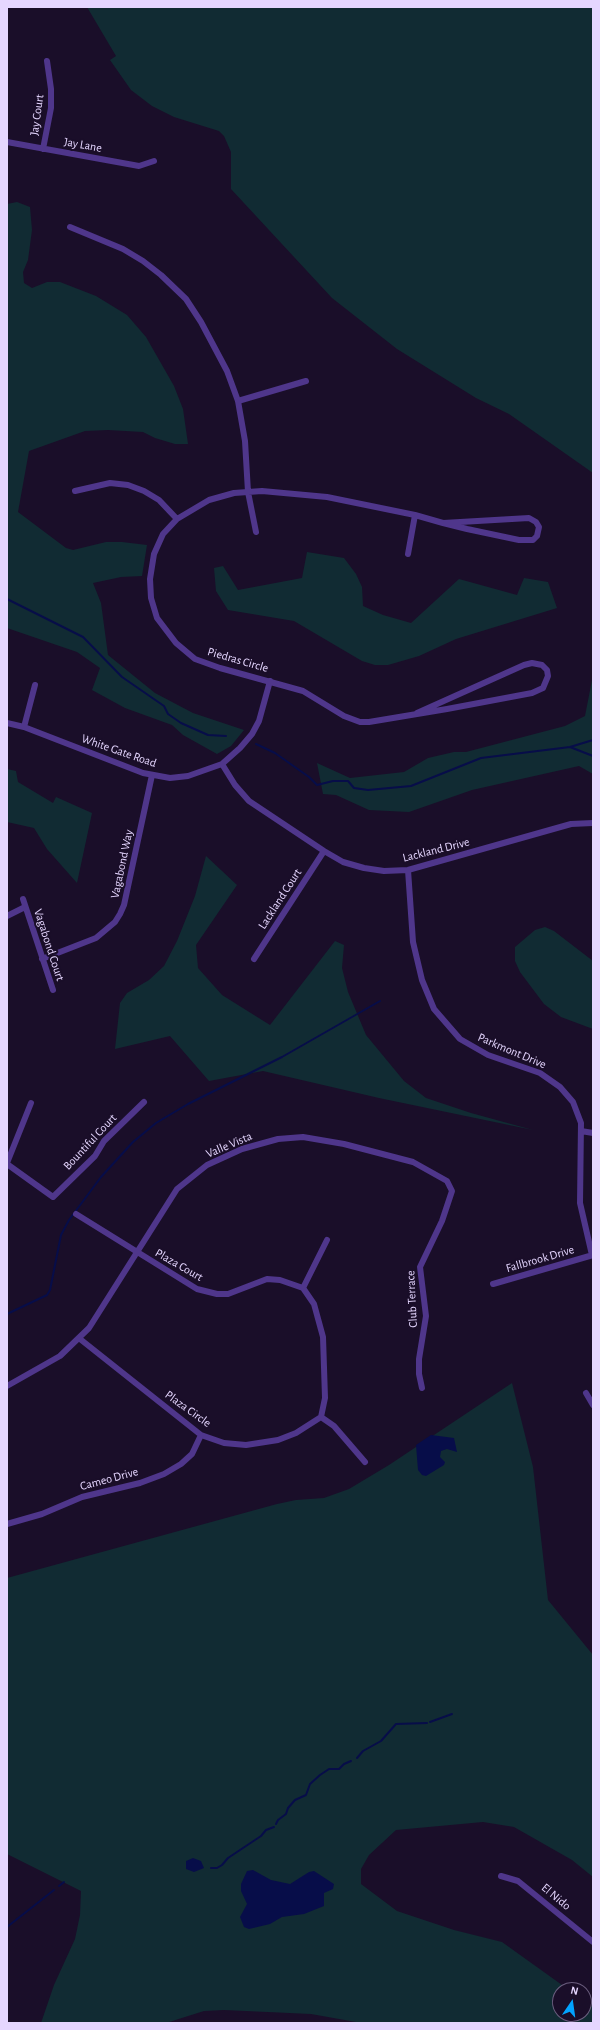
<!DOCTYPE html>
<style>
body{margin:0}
#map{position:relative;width:600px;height:2030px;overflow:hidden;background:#1a0e29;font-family:"Alegreya Sans",sans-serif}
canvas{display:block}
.frame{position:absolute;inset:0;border:8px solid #e5d6ff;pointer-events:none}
.north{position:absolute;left:552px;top:1982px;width:40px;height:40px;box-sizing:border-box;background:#1a0e29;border:1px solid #6b5e7f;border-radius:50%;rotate:13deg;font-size:11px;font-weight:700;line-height:16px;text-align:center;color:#e5d6ff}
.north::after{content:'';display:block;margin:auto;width:14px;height:18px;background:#02a3ff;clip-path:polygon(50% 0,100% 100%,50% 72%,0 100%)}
</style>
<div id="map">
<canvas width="600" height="2030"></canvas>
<div class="frame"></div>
<div class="north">N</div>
</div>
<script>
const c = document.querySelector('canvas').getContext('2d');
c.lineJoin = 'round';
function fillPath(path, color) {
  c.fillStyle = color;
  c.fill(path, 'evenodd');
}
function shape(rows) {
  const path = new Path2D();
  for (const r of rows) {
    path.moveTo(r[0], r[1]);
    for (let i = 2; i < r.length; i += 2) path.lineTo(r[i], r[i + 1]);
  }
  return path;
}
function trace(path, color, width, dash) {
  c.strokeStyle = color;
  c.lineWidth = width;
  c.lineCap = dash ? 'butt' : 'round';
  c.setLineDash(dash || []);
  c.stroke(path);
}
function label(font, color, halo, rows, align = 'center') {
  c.font = font + ' "Alegreya Sans",sans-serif';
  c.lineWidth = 4;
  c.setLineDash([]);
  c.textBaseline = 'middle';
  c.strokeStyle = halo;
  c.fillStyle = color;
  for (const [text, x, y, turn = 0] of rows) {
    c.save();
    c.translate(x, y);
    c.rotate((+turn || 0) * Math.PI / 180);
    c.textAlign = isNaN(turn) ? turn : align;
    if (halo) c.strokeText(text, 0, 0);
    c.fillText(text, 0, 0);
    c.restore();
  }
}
fillPath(shape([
 [87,7,593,7,593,473,509,414,476,398,397,349,332,298,231,189,231,152,224,136,219,131,174,117,152,106,131,90,110,60,116,56],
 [17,202,30,207,32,230,28,260,23,272,24,283,32,288,47,282,60,282,96,296,127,315,146,337,174,386,183,409,188,444,175,444,155,438,143,432,108,430,85,431,29,451,18,512,66,548,73,550,106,542,122,542,147,545,142,576,121,577,93,583,101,603,108,655,155,693,193,713,244,730,231,746,217,754,183,735,172,725,125,708,92,690,100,668,77,652,7,628,7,204],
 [307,552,344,558,356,574,362,587,363,606,383,615,411,623,459,579,517,595,524,578,548,582,557,608,456,639,419,656,388,665,375,665,362,661,294,621,228,610,216,591,214,568,223,566,238,590,302,578],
 [593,675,593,774,579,766,472,790,409,812,369,810,336,795,323,794,317,763,350,778,404,772,428,758,454,752,466,752,565,726,585,716],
 [7,769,16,771,18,782,53,803,56,797,92,813,77,883,47,849,34,828,7,822],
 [206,856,237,885,196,945,198,968,222,995,270,1025,335,941,344,945,342,968,348,992,366,1035,404,1081,426,1098,471,1113,533,1130,379,1098,263,1071,209,1081,170,1036,115,1049,120,1003,127,993,149,980,164,966,177,941,195,896],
 [545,927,554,931,593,961,593,1029,561,1017,544,1004,520,972,515,961,515,947,535,930],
 [512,1383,533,1467,548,1600,593,1655,593,1877,572,1860,514,1827,483,1822,396,1830,369,1855,361,1869,361,1884,397,1911,454,1930,502,1942,569,1990,560,1990,560,2014,584,2014,584,2001,593,2007,593,2023,356,2022,311,2014,224,2010,204,2011,166,2023,41,2023,54,1985,75,1939,80,1915,81,1891,7,1854,7,1578,277,1504,296,1500,324,1498,349,1489,389,1465]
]), '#112b33');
fillPath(shape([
 [431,1435,454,1438,457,1452,447,1449,441,1451,440,1457,445,1462,444,1465,426,1476,422,1475,418,1470,416,1445],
 [193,1858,201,1861,204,1868,194,1872,186,1869,186,1861],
 [253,1870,271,1880,290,1884,309,1872,314,1871,334,1884,333,1889,324,1893,324,1906,304,1914,282,1917,270,1924,249,1929,244,1927,240,1917,247,1904,241,1891,241,1884,247,1871]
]), '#070d49');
trace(shape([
 [7,599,83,637,122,677,164,706,168,714,181,723,208,735,226,736],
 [256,744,275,753,309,777,317,785,333,781,348,781,354,788,368,790,411,786,481,758,570,747,593,740],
 [570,747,593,756],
 [7,1314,47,1295,50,1290,61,1235,69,1220,101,1177,133,1142,156,1123,188,1104,282,1057,380,1001],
 [430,1722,452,1714],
 [357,1758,363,1751,381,1741,396,1724,427,1723],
 [276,1824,278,1820,286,1814,288,1808,295,1800,306,1795,310,1784,320,1775,329,1769,339,1769,344,1764,351,1761],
 [211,1868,217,1868,222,1865,228,1858,261,1836,266,1830,274,1827],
 [59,1886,64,1882],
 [7,1927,54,1890]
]), '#070d49', 2);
trace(shape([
 [7,142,139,166,154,161],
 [43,149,51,108,51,89,47,61],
 [70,227,123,249,143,261,161,275,186,299,201,322,227,371,238,401,245,441,248,492,256,532],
 [238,401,306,381],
 [75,491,110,483,128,485,144,491,159,500,177,519],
 [408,554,415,515],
 [417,713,524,665,532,663,542,665,547,670,548,676,543,688,532,693,447,709,369,722,360,722,344,716,303,691,220,668,195,659,176,643,157,618,151,598,150,579,154,554,163,534,177,519,209,500,234,493,262,491,327,497,415,515,443,523,467,529,519,540,533,540,537,536,539,527,536,522,529,518,443,523],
 [7,723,24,727,143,773,170,778,188,776,222,764,240,748,252,734,259,721,270,681],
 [24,727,35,685],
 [222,764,235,785,249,801,324,851,343,862,364,868,384,871,408,870,571,824,593,823],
 [408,870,413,942,422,980,434,1009,460,1039,488,1055,540,1073,560,1087,573,1102,581,1123,580,1203,592,1255],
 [23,899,53,990],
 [7,916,25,907],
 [42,959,96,938,115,922,120,914,124,905,152,775],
 [254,959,324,851],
 [581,1131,593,1133],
 [7,1163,31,1103],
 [7,1164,53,1197,95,1156,104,1141,144,1102],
 [76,1214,197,1289,217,1294,228,1294,267,1279,280,1280,303,1288,327,1240],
 [493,1284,593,1255],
 [303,1288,314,1304,323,1337,325,1398,321,1417],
 [80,1339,201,1435,224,1443,246,1445,278,1440,296,1433,321,1417],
 [7,1386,60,1356,89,1328,177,1189,207,1165,242,1149,278,1139,303,1137,344,1144,413,1162,447,1181,452,1191,442,1221,420,1267,426,1316,419,1359,419,1374,422,1388],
 [586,1393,593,1405],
 [321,1417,334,1426,365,1462],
 [7,1524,42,1514,82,1497,140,1483,164,1474,181,1464,192,1454,201,1435],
 [501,1876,518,1881,593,1942]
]), '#4f368b', 6);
label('12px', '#e5d6ff', '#1a0e29', [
 ["Jay Court",37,115,-82],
 ["Jay Lane",83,145,10],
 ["Piedras Circle",238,660,16],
 ["White Gate Road",119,751,19],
 ["Lackland Drive",436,850,-14],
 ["Vagabond Way",122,864,-78],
 ["Lackland Court",280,899,-57],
 ["Vagabond Court",49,945,72],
 ["Parkmont Drive",512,1051,23],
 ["Bountiful Court",90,1142,-47],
 ["Valle Vista",229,1145,-23],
 ["Fallbrook Drive",540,1259,-16],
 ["Plaza Court",179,1265,30],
 ["Club Terrace",412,1299,-93],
 ["Plaza Circle",188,1409,36],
 ["Cameo Drive",109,1479,-15],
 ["El Nido",556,1897,40]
]);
</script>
